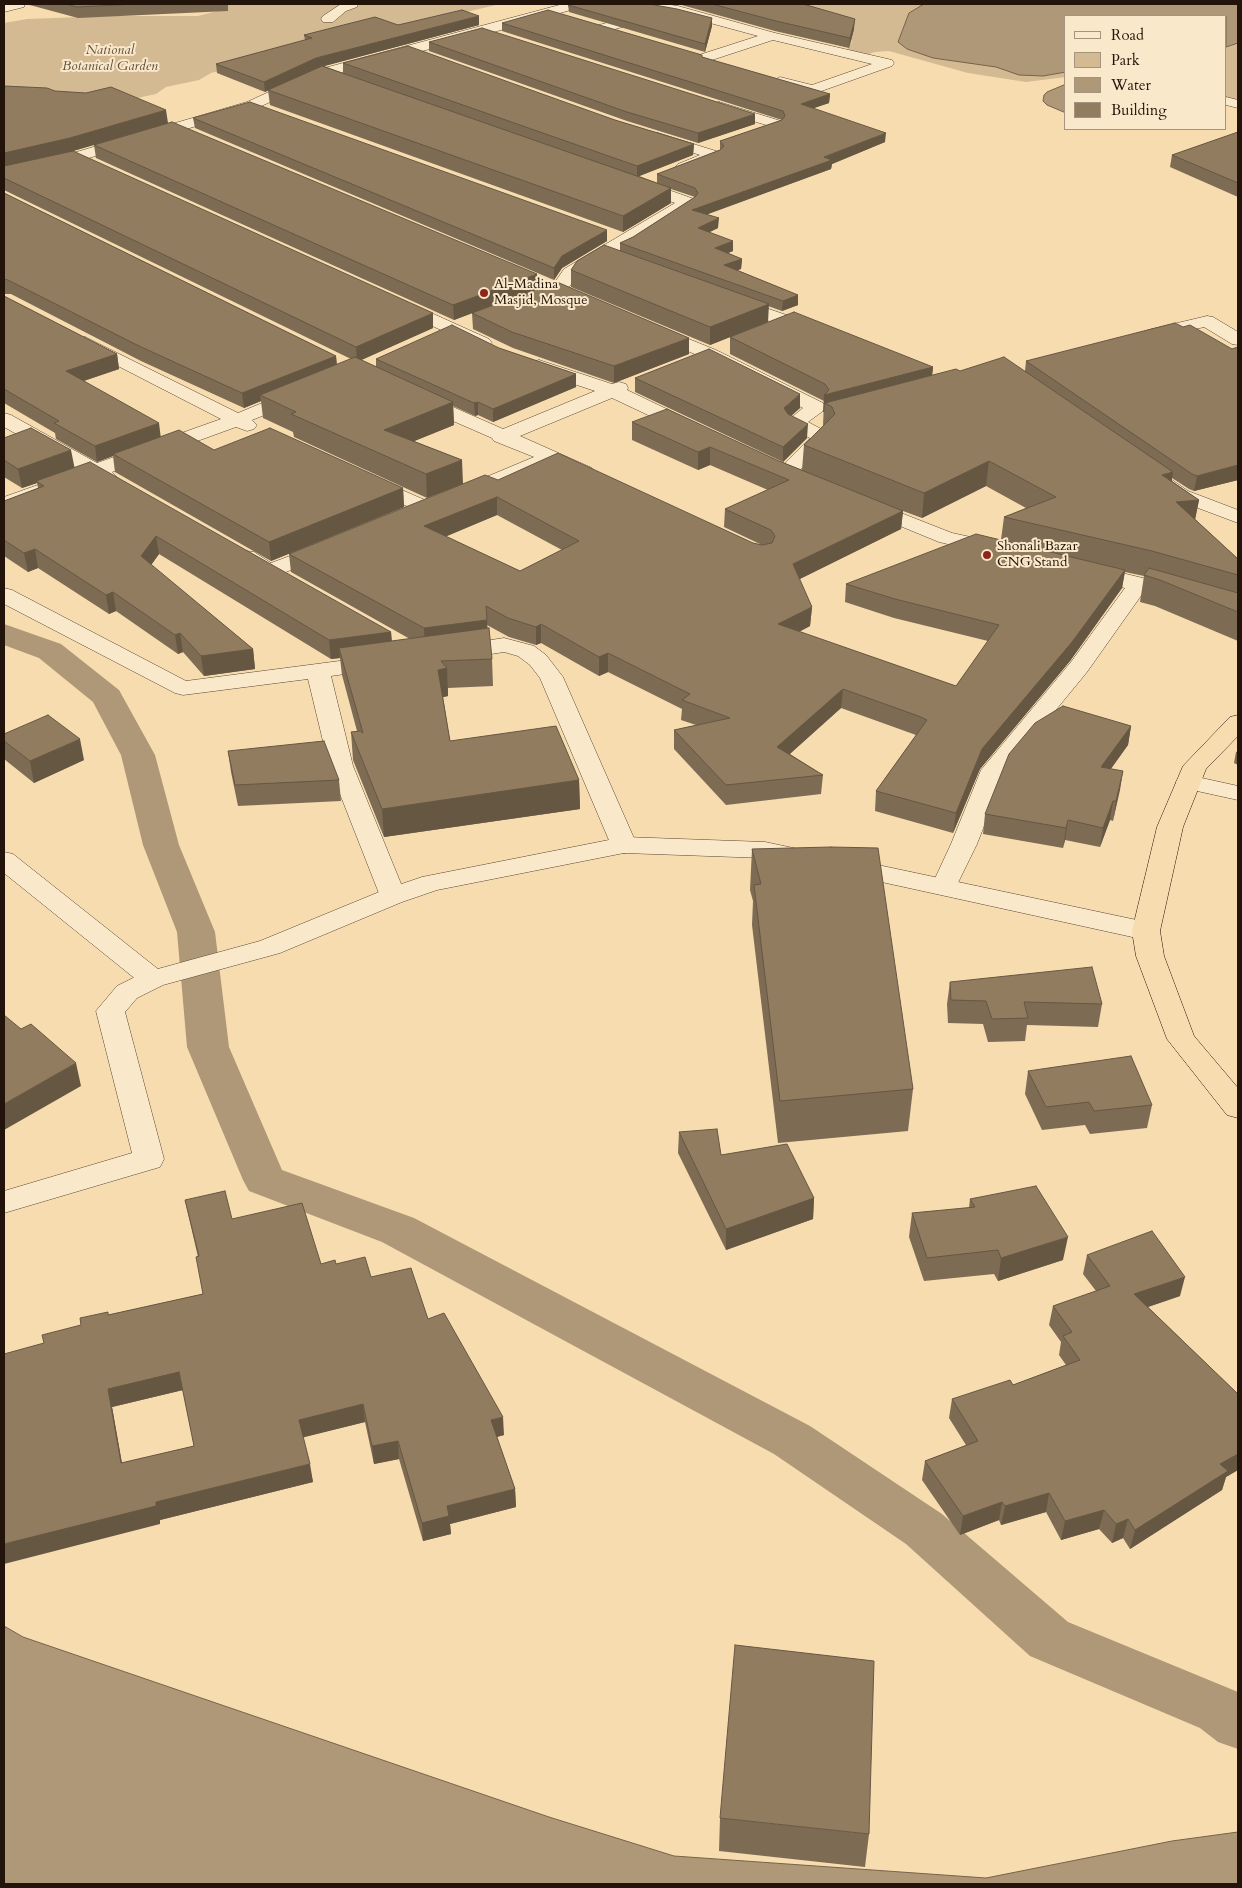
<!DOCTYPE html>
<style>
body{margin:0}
#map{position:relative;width:1242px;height:1888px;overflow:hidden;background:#f7dcaf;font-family:Cardo,serif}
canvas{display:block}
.frame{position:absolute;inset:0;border:5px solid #22140a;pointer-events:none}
.legend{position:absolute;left:1064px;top:15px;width:162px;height:115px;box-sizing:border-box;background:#fae8cb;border:1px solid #a4937e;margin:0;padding:6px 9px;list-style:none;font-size:15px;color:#22140a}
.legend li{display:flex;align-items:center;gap:10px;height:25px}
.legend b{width:25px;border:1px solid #a4937e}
</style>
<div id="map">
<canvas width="1242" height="1888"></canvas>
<div class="frame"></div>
<ul class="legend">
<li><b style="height:6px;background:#fae8cb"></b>Road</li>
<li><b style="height:14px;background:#d3ba93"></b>Park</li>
<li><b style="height:14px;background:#af9877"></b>Water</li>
<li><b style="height:14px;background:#917c60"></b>Building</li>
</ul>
</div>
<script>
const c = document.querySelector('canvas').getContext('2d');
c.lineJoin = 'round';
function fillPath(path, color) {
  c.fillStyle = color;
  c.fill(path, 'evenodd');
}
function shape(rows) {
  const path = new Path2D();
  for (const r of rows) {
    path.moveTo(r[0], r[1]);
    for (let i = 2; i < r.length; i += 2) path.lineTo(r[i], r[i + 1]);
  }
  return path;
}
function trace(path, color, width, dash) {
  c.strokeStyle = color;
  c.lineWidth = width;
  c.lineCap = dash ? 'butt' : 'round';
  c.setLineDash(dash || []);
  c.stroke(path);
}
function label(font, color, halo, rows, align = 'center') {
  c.font = font + ' Cardo,serif';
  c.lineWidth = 4;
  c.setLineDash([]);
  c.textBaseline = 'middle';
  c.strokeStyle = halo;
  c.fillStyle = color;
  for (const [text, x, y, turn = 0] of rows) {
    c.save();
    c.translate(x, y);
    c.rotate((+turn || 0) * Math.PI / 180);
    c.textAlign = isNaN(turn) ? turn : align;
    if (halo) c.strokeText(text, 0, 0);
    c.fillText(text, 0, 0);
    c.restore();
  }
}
fillPath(shape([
 [230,4,500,4,222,70,211,73,199,80,166,87,156,94,128,100,4,100,4,23,27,19,108,16,198,16,217,11],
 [776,4,1238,4,1238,102,1226,98,1226,16,1066,16,1066,77,1026,82,968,73,889,51,875,52,859,57,847,48,852,42,848,37]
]), '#d3ba93');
const water = shape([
 [924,4,1238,4,1238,43,1226,47,1226,16,1066,16,1066,72,1043,76,1019,75,996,67,933,58,907,49,898,42,909,13,924,4],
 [1066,84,1066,113,1047,105,1043,101,1044,95,1047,92,1066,84],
 [4,1626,23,1637,549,1817,674,1856,986,1878,1172,1841,1238,1832,1238,1884,4,1884,4,1626]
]);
fillPath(water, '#af9877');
trace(water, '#77634b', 1);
fillPath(shape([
 [4,624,61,644,119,690,155,755,179,845,215,932,229,1047,282,1170,414,1218,810,1426,942,1514,1068,1622,1238,1692,1238,1749,1218,1742,1200,1728,1030,1656,906,1544,774,1454,382,1242,249,1191,243,1180,187,1047,177,932,143,845,121,755,93,702,39,658,4,645,4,624]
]), '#af9877');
const pedestrian = shape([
 [341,4,358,4,357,7,346,11,333,22,323,22,321,19,323,16,341,4],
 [1226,97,1238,100,1238,108,1226,105,1226,97]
]);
const minor = shape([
 [4,4,25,4,24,7,4,12,4,4],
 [563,4,582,4,581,7,487,34,327,76,257,108,82,160,4,179,4,169,73,153,247,102,317,70,563,4],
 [637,4,664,4,678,6,775,33,892,60,894,63,892,66,813,94,775,84,773,81,780,77,812,85,872,64,773,40,709,61,699,61,697,58,699,55,758,36,677,14,638,7,637,4],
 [650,11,655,12,657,15,655,18,604,32,597,28,599,25,650,11],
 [719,102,781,121,783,124,781,127,776,128,714,109,712,106,714,103,719,102],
 [658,133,719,152,722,155,719,158,688,170,678,170,675,167,678,164,700,155,653,140,651,137,653,134,658,133],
 [635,178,694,199,696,202,694,205,576,277,565,293,535,304,529,305,523,304,520,300,523,296,553,285,564,269,675,203,629,186,627,183,629,180,635,178],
 [734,297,795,318,798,322,795,326,770,335,764,336,758,335,755,331,758,327,772,322,728,306,725,302,728,298,734,297],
 [398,298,489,339,492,343,489,347,483,348,477,347,392,307,389,303,392,299,398,298],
 [1207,316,1213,317,1238,332,1238,345,1232,344,1204,327,1154,339,1148,338,1145,334,1148,330,1207,316],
 [654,325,716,350,823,403,826,407,823,411,808,422,829,433,832,437,793,477,786,479,779,477,776,473,779,469,810,438,788,427,785,423,803,408,704,358,648,334,645,330,648,326,654,325],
 [85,337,238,413,291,391,298,389,305,391,307,395,305,399,252,420,257,425,254,429,247,431,236,427,112,472,117,477,114,481,107,483,94,478,4,510,4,497,80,470,4,427,4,413,11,415,97,463,221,419,79,346,76,342,79,338,85,337],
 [539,360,612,384,619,382,626,384,628,388,627,390,698,424,701,428,698,432,691,434,684,432,612,398,520,436,592,468,595,472,592,476,585,478,578,476,551,464,469,498,462,500,455,498,452,494,455,490,534,457,494,441,492,438,414,404,411,400,414,396,421,394,428,396,503,429,595,391,532,370,530,366,532,362,539,360],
 [370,476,434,504,437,508,434,512,427,514,420,512,363,486,360,482,363,478,370,476],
 [1165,478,1172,480,1188,491,1238,510,1238,523,1174,499,1155,484,1158,480,1165,478],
 [868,500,952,533,1003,544,1006,549,1003,554,995,555,939,542,861,510,858,506,861,502,868,500],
 [325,543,333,544,336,549,333,554,270,578,262,576,238,562,235,557,238,552,246,551,254,552,271,563,325,543],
 [1088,565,1147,579,1148,581,1238,605,1238,619,1143,593,1087,672,1005,772,977,844,953,893,944,895,935,893,931,887,951,844,981,770,1071,662,1125,588,1080,577,1077,572,1080,567,1088,565],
 [4,588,12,590,186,681,378,656,386,658,390,663,386,668,331,676,353,766,406,896,402,902,393,904,384,902,380,896,329,766,308,679,183,695,175,693,4,604,4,588],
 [504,638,534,646,546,655,563,677,637,845,633,851,624,853,615,851,611,845,540,678,530,665,518,656,504,652,453,660,445,658,442,653,445,648,453,646,504,638],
 [1188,775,1238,786,1238,800,1179,787,1176,782,1179,777,1188,775],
 [4,852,13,854,163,973,167,979,163,985,153,988,143,985,4,873,4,852]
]);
const tertiary = shape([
 [624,837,765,842,798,849,802,855,798,861,789,863,765,858,624,853,437,890,402,902,280,953,163,985,137,998,125,1012,164,1159,160,1167,4,1213,4,1191,132,1153,96,1011,117,986,143,973,260,941,384,890,422,877,624,837],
 [845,858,1146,922,1156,925,1160,931,1156,937,1146,940,836,872,832,866,836,860,845,858]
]);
const trunk = shape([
 [1238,715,1238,736,1206,769,1183,827,1160,931,1164,956,1194,1036,1238,1088,1238,1118,1227,1115,1167,1039,1136,956,1132,931,1157,827,1183,766,1230,717,1238,715]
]);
trace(pedestrian, '#574633', 1);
trace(minor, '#574633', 1);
trace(tertiary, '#574633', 1);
trace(trunk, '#22140a', 1);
fillPath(pedestrian, '#fae8cb');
fillPath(minor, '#fae8cb');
fillPath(tertiary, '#fae8cb');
fillPath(trunk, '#f7dcaf');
fillPath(shape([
 [26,4,228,4,228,11,78,18],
 [671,4,803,4,854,29,849,48,775,31,678,4],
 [568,5,712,18,712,26,705,52,569,12],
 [479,16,479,25,324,66,343,73,343,63,615,120,694,144,693,155,639,176,657,183,657,174,720,150,720,141,782,120,502,31,502,23,702,55,702,57,830,94,829,103,813,108,885,142,832,164,831,169,707,214,718,228,709,232,733,251,728,253,742,259,741,269,737,270,798,295,798,305,782,311,768,306,768,322,710,345,571,287,571,270,620,251,620,243,633,237,695,197,671,189,671,203,623,232,270,105,268,90,265,92,217,73,216,64,305,40,304,35],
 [429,42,755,124,698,143,627,121,429,51],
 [4,86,55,91,168,123,537,289,474,312,689,354,614,383,513,348,473,329,472,313,454,320,96,158,94,145,73,151,433,328,361,360,376,367,376,359,499,348,576,374,576,387,493,422,478,415,475,416,453,406,454,425,414,441,462,460,427,498,294,437,293,432,263,418,261,401,244,408,141,361,11,294,4,294,4,193,336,356,337,365,351,359,4,190],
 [193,118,607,241,562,268,554,280,195,128],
 [1238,132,1238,197,1170,167,1172,155],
 [4,296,117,354,119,369,84,381,161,437,214,450,403,488,404,507,271,561,115,472,113,456,97,462,56,439,55,433,4,403],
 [1183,327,1232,349,1238,347,1238,480,1194,491,1189,489,1172,478,1172,481,1199,500,1195,519,1238,559,1238,641,1155,606,1140,602,1144,576,1125,572,1122,588,1070,661,980,769,953,833,875,811,876,791,916,735,841,708,790,754,823,775,821,794,726,805,674,749,674,730,696,725,681,720,682,709,608,672,599,676,541,643,536,645,509,637,487,625,492,659,493,686,448,688,448,696,443,697,450,741,579,780,580,809,384,837,353,760,351,732,357,731,342,675,340,658,331,659,159,554,151,565,253,649,255,669,204,676,183,652,178,654,116,611,109,614,38,568,28,572,4,556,4,501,38,488,37,483,22,488,4,477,4,438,74,468,391,632,392,641,410,639,291,572,289,554,498,480,753,543,762,545,724,527,725,509,768,490,710,465,698,470,632,440,632,422,779,461,802,470,804,445,823,426,824,401,730,354,730,337,933,367,932,376,960,371,1025,371,1026,361],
 [986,486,1026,508,1004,517,1001,540,846,584,845,602,894,618,988,641,956,686,799,632,810,626,812,607,799,579,901,529,903,511,922,518],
 [497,515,562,550,520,571,445,536],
 [635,378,800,408,791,416,807,438,783,462,635,392],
 [1131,726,1128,745,1111,769,1123,771,1113,821,1110,820,1100,847,1065,840,1063,848,983,834,985,814],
 [4,734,84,760,34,783,4,759],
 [228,751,339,780,341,801,238,806,231,772],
 [1238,751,1238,765,1234,763,1236,752],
 [752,849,913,1089,908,1131,778,1143,752,925,753,901,750,890],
 [950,982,1102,1004,1098,1027,1027,1025,1025,1041,988,1042,983,1024,948,1023,947,1004],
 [1028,1071,1152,1105,1147,1128,1090,1134,1085,1125,1042,1130,1025,1094],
 [679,1132,721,1155,814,1198,813,1219,726,1250,678,1153],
 [970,1199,1063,1260,998,1281,994,1274,924,1281,909,1237,912,1213,969,1208],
 [185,1200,232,1219,321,1264,336,1264,371,1277,428,1319,504,1435,497,1437,515,1489,516,1507,450,1524,451,1534,423,1541,399,1459,374,1464,365,1422,303,1437,313,1482,160,1520,160,1524,44,1343,81,1325,108,1315,203,1294,198,1257,189,1218],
 [183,1390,194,1446,122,1463,112,1407],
 [1087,1255,1180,1296,1148,1307,1238,1394,1238,1470,1226,1477,1222,1490,1130,1549,1123,1538,1112,1543,1099,1529,1061,1540,1046,1512,1001,1525,999,1520,960,1535,922,1480,925,1461,966,1445,949,1418,952,1399,1013,1385,1066,1365,1059,1355,1061,1342,1049,1325,1053,1306,1096,1291,1083,1274],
 [720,1818,869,1834,865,1867,719,1851]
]), '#7d6b53');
fillPath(shape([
 [479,16,479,25,317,68,265,92,264,82,316,58],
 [712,18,712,26,705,52,705,44],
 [855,19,854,29,849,48,850,38],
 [830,94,829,103,800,113,801,104],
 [166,110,168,123,73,151,4,167,4,153],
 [755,114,755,124,698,143,698,133],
 [886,133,885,142,832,164,831,169,692,220,692,210],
 [694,144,693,155,637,177,637,166],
 [671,188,671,203,623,232,623,216],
 [719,218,718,228,698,238,698,228],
 [607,230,607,241,562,268,554,280,554,268,562,256],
 [733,241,733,251,715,258,715,248],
 [742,259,741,269,724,275,724,265],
 [537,274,537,289,454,320,453,305],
 [798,295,798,305,782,311,783,301],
 [769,304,768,322,710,345,710,327],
 [433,313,433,328,357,362,356,347],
 [689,338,689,354,614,383,614,366],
 [117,354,119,369,68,386,66,371],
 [336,356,337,371,260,395,261,401,244,408,242,393],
 [933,367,931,385,832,407,825,403,824,412,823,412,824,395],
 [576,374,576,387,493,422,493,409],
 [800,394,800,408,783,423,784,408],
 [453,402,454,425,385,453,384,430],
 [478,402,478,415,475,416,474,403],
 [159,423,161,439,113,454,113,456,97,462,95,446],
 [808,424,807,438,783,462,783,447],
 [710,447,710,465,698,470,698,452],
 [71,450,75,470,36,481,37,483,22,488,18,469],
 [462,460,463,484,427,498,426,474],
 [989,461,986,486,922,518,924,493],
 [1238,465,1238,480,1194,491,1197,476],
 [1173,472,1169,498,1162,475],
 [403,488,404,507,271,561,269,542],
 [497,497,497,515,426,545,424,526],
 [1199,500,1194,525,1176,502],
 [903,511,901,529,792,583,793,564],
 [156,536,159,554,144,575,141,556],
 [35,549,38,568,28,572,24,553],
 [1125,570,1122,588,1070,661,980,769,953,833,956,813,982,749],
 [113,592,116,611,109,614,106,595],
 [812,607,810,626,777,643,778,624],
 [487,620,488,638,425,647,424,628],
 [541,624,541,643,536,645,536,627],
 [391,632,392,651,339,648,340,658,331,659,329,640],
 [180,633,183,652,178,654,175,635],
 [253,649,255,669,204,676,201,656],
 [608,653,608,672,599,676,599,657],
 [447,668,448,696,440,698,438,670],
 [843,689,841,708,776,766,777,747],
 [1131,726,1128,745,1098,786,1101,767],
 [80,739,84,760,34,783,30,761],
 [1123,771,1120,790,1113,821,1116,801],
 [579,780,580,809,384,837,382,809],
 [1113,801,1110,820,1100,847,1103,828],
 [1068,820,1065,840,1063,848,1066,828],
 [76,1063,81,1086,4,1130,4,1104],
 [814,1198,813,1219,726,1250,726,1229],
 [1068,1237,1063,1260,998,1281,1001,1258],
 [1185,1277,1180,1296,1130,1313,1134,1294],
 [179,1372,183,1390,112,1407,125,1481,121,1463,108,1389],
 [363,1404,365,1422,301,1438,299,1420],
 [503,1417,504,1435,492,1438,491,1420],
 [398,1441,399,1459,374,1464,372,1446],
 [1238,1454,1238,1470,1226,1477,1222,1490,1130,1549,1135,1530,1220,1464],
 [310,1464,313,1482,160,1520,160,1524,4,1564,4,1544,156,1502],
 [515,1489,516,1507,450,1524,451,1534,423,1541,422,1523,447,1506],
 [1049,1493,1046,1512,1001,1525,1005,1506],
 [1002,1502,999,1520,960,1535,963,1516],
 [1104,1510,1099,1529,1061,1540,1065,1521],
 [1128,1519,1123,1538,1112,1543,1116,1524]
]), '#665743');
const building = shape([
 [66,4,137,4,77,7,66,4],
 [571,4,649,4,677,9,712,18,705,44,568,5,571,4],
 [712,4,803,4,855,19,850,38,776,21,712,4],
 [462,10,479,16,316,58,264,82,216,64,312,38,304,35,375,17,398,25,462,10],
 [548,10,702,55,702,57,830,94,801,104,886,133,824,157,832,160,692,210,719,218,698,228,733,241,715,248,742,259,724,265,798,295,783,301,620,243,633,237,695,197,698,193,695,188,657,174,720,150,724,146,720,141,782,120,785,116,783,111,502,23,548,10],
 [482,28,755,114,698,133,627,112,429,42,482,28],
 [408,46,615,120,694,144,637,166,343,63,408,46],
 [322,66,671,188,623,216,268,90,322,66],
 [4,86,47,88,55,91,86,93,111,87,166,110,70,138,4,153,4,86],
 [250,102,607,230,562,256,554,268,193,118,250,102],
 [172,122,537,274,453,305,94,145,172,122],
 [1238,132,1238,183,1172,155,1238,132],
 [73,151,433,313,356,347,4,178,4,166,73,151],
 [4,193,336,356,242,393,139,346,8,280,4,279,4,193],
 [604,245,769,304,710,327,571,270,577,261,604,245],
 [557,282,689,338,614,366,512,332,472,313,557,282],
 [4,296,117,354,66,371,159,423,95,446,54,423,59,421,4,389,4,296],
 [794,312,933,367,824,395,829,390,825,384,730,337,794,312],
 [1175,323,1183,327,1190,325,1232,349,1238,347,1238,465,1197,476,1192,474,1026,361,1175,323],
 [452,325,499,348,576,374,493,409,478,402,474,403,376,359,452,325],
 [709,349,800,394,784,408,788,414,808,424,783,447,635,378,709,349],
 [355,357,453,402,384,430,462,460,426,474,291,414,296,412,260,395,355,357],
 [1004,357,1173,472,1162,475,1199,500,1176,502,1238,559,1238,575,1152,551,1004,517,1056,497,989,461,924,493,804,445,835,414,832,407,825,403,956,369,960,371,1004,357],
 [667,409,779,461,903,511,793,564,812,607,778,624,956,686,999,625,895,599,846,584,976,534,1125,570,1072,642,982,749,956,813,876,791,927,720,921,717,843,689,777,747,823,775,726,785,674,730,730,718,682,700,690,694,608,653,599,657,541,624,536,627,508,618,486,606,487,620,424,628,289,554,485,475,498,480,558,453,753,543,762,545,772,543,775,536,771,530,725,509,789,480,710,447,698,452,632,422,667,409],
 [497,497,579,541,520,571,424,526,497,497],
 [31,428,71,450,18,469,4,460,4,438,31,428],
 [270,428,403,488,269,542,113,454,179,430,214,450,270,428],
 [90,462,391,632,329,640,156,536,141,556,253,649,201,656,180,633,175,635,113,592,106,595,35,549,24,553,4,540,4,501,44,486,36,481,90,462],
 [1149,568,1238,593,1238,612,1160,580,1144,575,1149,568],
 [489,628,492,659,441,661,447,668,438,670,450,741,556,726,579,780,382,809,351,732,360,731,363,733,339,648,489,628],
 [1063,706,1131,726,1101,767,1123,771,1116,801,1113,801,1103,828,1068,820,1066,828,985,814,1009,754,1035,723,1063,706],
 [48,715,80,739,30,761,4,741,4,734,48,715],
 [324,741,339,780,235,785,228,751,324,741],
 [831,847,878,848,913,1089,780,1101,754,885,761,884,752,849,831,847],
 [1092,967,1102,1004,1024,1002,1028,1018,992,1019,986,1001,951,1000,950,982,1092,967],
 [4,1015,21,1029,31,1024,76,1063,4,1104,4,1015],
 [1131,1056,1152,1105,1094,1111,1089,1102,1046,1107,1028,1071,1131,1056],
 [717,1129,721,1155,787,1144,814,1198,726,1229,679,1132,717,1129],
 [1036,1186,1068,1237,1001,1258,998,1250,927,1258,912,1213,975,1207,970,1199,1036,1186],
 [225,1191,232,1219,302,1203,321,1264,335,1260,336,1264,365,1257,371,1277,411,1268,428,1319,444,1313,503,1417,491,1420,515,1489,447,1506,449,1516,422,1523,398,1441,372,1446,363,1404,299,1420,310,1464,156,1502,156,1506,4,1544,4,1354,44,1343,42,1335,81,1325,80,1318,108,1312,108,1315,203,1294,196,1257,199,1256,185,1200,225,1191],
 [179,1372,194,1446,121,1463,108,1389,179,1372],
 [1152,1231,1185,1277,1134,1294,1238,1394,1238,1454,1220,1464,1228,1471,1135,1530,1128,1519,1116,1524,1104,1510,1065,1521,1049,1493,1005,1506,1002,1502,963,1516,925,1461,978,1441,952,1399,1010,1380,1013,1385,1080,1360,1063,1336,1072,1332,1053,1306,1110,1286,1087,1255,1152,1231],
 [735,1645,874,1661,869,1834,720,1818,735,1645]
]);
fillPath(building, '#917c60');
trace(building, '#665743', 1);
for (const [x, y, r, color] of [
 [484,293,5,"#8f2418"],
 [987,555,5,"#8f2418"]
]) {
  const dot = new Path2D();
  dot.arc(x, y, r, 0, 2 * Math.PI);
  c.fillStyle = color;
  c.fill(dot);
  trace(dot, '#fae8cb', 2);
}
label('italic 14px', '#604e3a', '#fae8cb', [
 ["National",110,51],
 ["Botanical Garden",110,67]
]);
label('14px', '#22140a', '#fae8cb', [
 ["Al-Madina",494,285],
 ["Masjid, Mosque",494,301],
 ["Shonali Bazar",997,547],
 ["CNG Stand",997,563]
], 'left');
</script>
